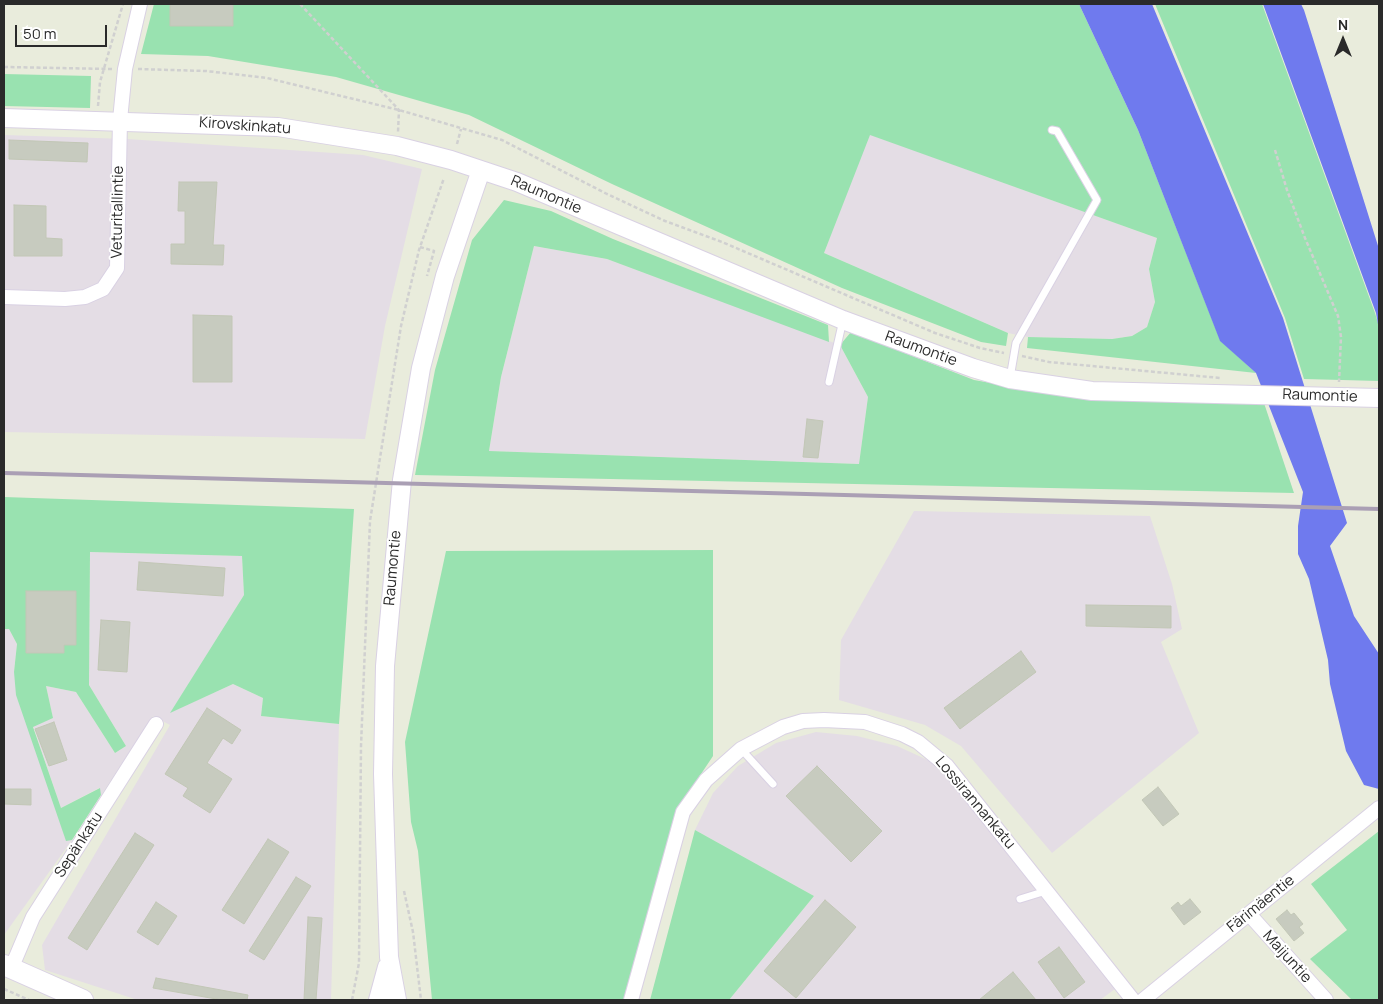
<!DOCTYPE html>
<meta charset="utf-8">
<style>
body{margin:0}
#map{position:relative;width:1383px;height:1004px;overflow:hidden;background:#e9ecdc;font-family:Manrope,sans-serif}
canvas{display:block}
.frame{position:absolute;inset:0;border:5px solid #2a2a2a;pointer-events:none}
.north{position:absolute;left:1318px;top:15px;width:50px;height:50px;-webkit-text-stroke:4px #fff;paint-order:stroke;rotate:0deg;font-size:14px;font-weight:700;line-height:20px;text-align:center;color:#2a2a2a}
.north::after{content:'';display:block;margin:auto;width:18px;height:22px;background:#2a2a2a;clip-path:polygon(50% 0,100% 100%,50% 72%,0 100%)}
.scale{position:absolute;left:15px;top:25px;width:92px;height:22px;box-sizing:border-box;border:2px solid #2a2a2a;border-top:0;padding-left:6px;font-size:15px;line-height:18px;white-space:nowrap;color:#2a2a2a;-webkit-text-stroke:4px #fff;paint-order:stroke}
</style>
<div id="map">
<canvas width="1383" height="1004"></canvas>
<div class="frame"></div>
<div class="north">N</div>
<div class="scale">50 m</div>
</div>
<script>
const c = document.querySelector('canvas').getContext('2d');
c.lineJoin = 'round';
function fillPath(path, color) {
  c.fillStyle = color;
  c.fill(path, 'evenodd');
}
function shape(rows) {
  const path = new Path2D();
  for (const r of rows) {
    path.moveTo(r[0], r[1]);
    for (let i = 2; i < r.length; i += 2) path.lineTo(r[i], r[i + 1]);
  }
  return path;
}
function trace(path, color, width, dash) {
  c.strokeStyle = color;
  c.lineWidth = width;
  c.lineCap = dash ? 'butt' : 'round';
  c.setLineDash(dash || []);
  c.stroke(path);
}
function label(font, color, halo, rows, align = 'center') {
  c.font = font + ' Manrope,sans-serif';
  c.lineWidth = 4;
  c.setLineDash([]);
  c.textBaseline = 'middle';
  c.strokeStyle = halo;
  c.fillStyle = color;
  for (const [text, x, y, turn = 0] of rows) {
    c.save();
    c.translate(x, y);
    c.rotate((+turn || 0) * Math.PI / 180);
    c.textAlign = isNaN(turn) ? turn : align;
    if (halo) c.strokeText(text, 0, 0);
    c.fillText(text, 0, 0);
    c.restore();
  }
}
fillPath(shape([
 [869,134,1157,238,1149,269,1155,302,1147,327,1132,336,1112,339,1028,337,1008,333,824,253],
 [4,135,127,139,363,155,422,169,385,326,365,439,4,432],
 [534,246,607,259,840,345,868,397,859,464,489,451,501,377],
 [914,511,1150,516,1172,584,1182,629,1161,642,1199,733,1052,853,961,746,925,725,839,700,841,640],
 [90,552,242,556,244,595,171,712,233,684,263,698,261,716,339,724,331,1000,138,1000,45,970,42,945,170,725,153,716,101,795,99,788,61,808,33,726,53,718,46,686,76,692,115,753,126,746,89,685],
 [4,629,9,629,17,644,14,672,66,840,72,840,4,935],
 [816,732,857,736,897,746,932,762,967,801,1115,989,1100,1000,729,1000,814,896,695,830,713,793,738,766,776,743]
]), '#e4dde5');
fillPath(shape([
 [154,4,1079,4,1138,130,1220,340,1256,373,1027,348,1028,337,1112,339,1132,336,1147,327,1155,302,1149,269,1157,238,870,135,824,253,1008,333,1006,346,981,342,842,288,612,184,469,115,336,77,208,56,141,54],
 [1155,4,1262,4,1375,313,1379,326,1379,381,1304,379,1285,318],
 [4,74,91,76,90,108,4,106],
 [504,200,551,211,613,239,828,325,829,342,607,259,534,246,501,377,489,451,859,464,868,397,840,345,851,332,974,380,1087,400,1264,403,1294,493,415,475,435,370,472,240],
 [4,497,354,509,339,724,261,716,263,698,233,684,170,713,244,595,242,556,90,552,89,685,126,746,115,753,76,692,46,686,53,718,33,727,61,808,100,788,101,795,72,840,66,841,16,695,14,672,17,644,9,629,4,629],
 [713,550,713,756,683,801,627,1000,432,1000,418,851,411,822,405,742,446,551],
 [695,830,814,896,729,1000,650,1000],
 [1379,831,1379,1000,1352,1000,1310,959,1347,930,1311,884]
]), '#99e2b0');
fillPath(shape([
 [1079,4,1152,4,1283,318,1347,523,1330,546,1354,616,1379,654,1379,789,1364,785,1346,751,1330,684,1328,660,1309,579,1298,554,1298,526,1303,492,1256,373,1220,341,1138,130],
 [1263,4,1301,4,1304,10,1379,249,1379,330,1376,313]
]), '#6f7aee');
const building = shape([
 [170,4,233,4,233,26,170,26,170,4],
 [9,140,88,143,87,162,9,159,9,140],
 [179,182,217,182,213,245,224,245,223,265,171,264,171,244,185,244,185,211,178,211,179,182],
 [14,205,46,206,46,238,62,239,62,256,14,256,14,205],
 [193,315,232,316,232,382,193,382,193,315],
 [807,419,823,421,818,458,803,457,807,419],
 [139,562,225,568,223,596,137,590,139,562],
 [26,591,76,591,76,645,64,645,64,653,26,653,26,591],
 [1086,605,1171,606,1171,628,1086,626,1086,605],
 [101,620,130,622,127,672,98,670,101,620],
 [1021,651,1036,672,960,729,944,708,1021,651],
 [207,708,241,730,232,744,223,738,207,763,232,779,210,813,183,796,188,788,165,774,207,708],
 [54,722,67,760,49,766,35,729,54,722],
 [817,766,882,831,851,862,786,796,817,766],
 [1158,787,1179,814,1163,826,1142,800,1158,787],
 [4,789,31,789,31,805,4,804,4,789],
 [135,833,154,845,87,950,68,938,135,833],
 [268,839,289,852,244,924,222,910,268,839],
 [296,877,311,886,264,960,249,951,296,877],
 [1190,899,1201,912,1184,925,1171,908,1178,902,1181,906,1190,899],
 [825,900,856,927,796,998,764,971,825,900],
 [156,902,177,916,158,945,137,932,156,902],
 [1287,910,1291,915,1294,913,1303,924,1299,927,1304,933,1294,941,1276,919,1287,910],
 [308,917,322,918,316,1000,304,1000,308,917],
 [1059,947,1085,982,1064,998,1038,962,1059,947],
 [1013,972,1036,1000,979,1000,1013,972],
 [156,978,248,995,247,1000,222,1000,153,988,156,978]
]);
fillPath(building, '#c7cbbf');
trace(building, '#c2c7b6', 1);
const service = shape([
 [1010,378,1016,343,1097,200,1057,131,1052,130],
 [829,382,843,320],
 [741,749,773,784],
 [1020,899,1046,891]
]);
const minor = shape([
 [4,297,65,299,85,297,103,289,117,268,120,120,125,69,140,4],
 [1249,914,1326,1000],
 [11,969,33,917,156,724],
 [631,1000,683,812,706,780,741,749,783,727,803,721,824,720,865,722,902,734,918,742,947,766,1133,1000],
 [1143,1000,1379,808]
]);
const tertiary = shape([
 [4,118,278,127,397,146,451,160,517,182,843,320,973,368,1010,379,1092,391,1379,398],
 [378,1000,387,967],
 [397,1000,389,957,383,774,385,666,402,480,421,368,445,276,481,170]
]);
const secondary = shape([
 [4,965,83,1000]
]);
trace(service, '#d9d1e3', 9);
trace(minor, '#d9d1e3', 16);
trace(tertiary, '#d9d1e3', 20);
trace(secondary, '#d9d1e3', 22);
trace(shape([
 [300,4,399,110,398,132],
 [4,67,112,69],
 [138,69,206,71,267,78,399,110,502,140,607,194,665,221,722,242,935,333,980,348,1004,353],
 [98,106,100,82,123,4],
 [457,144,461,129],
 [1275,150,1287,190,1305,238,1338,316,1341,337,1339,382],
 [420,247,434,251,427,276],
 [1022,356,1049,362,1220,378],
 [404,891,413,932,421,1000],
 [4,989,29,1000],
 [352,1000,359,963,361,746,370,521,401,326,419,250,444,178]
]), '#d0d0d0', 2.5, [4, 2.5]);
trace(service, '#fff', 7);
trace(minor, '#fff', 14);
trace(tertiary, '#fff', 18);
trace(secondary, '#fff', 20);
trace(shape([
 [4,473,1379,509]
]), '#aa9fb4', 4);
label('15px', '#2a2a2a', '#fff', [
 ["Kirovskinkatu",245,126,4],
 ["Raumontie",546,195,23],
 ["Veturitallintie",118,212,-89],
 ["Raumontie",921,349,20],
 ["Raumontie",1320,396,2],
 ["Raumontie",393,568,-85],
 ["Lossirannankatu",975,803,50],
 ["Sepänkatu",79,845,-57],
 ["Färimäentie",1261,904,-39],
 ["Maijuntie",1287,957,48]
]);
</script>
